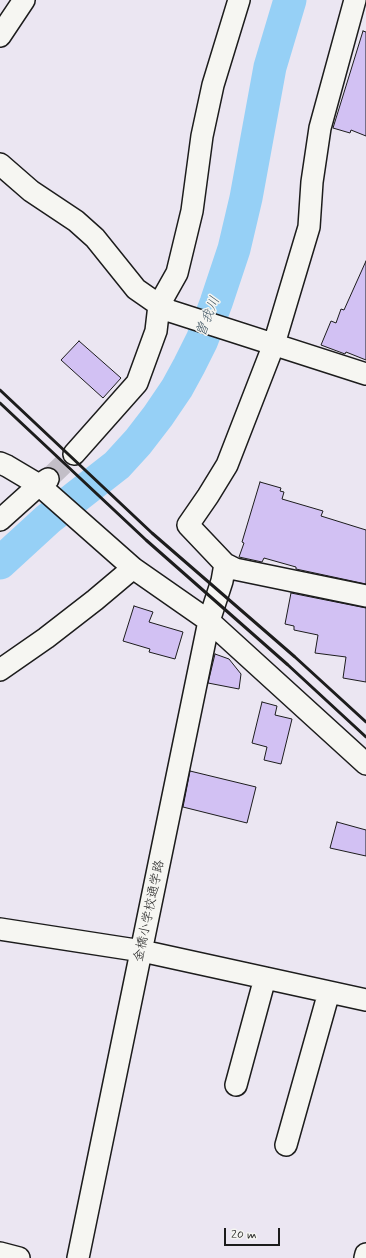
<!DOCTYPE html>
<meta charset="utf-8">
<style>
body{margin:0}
#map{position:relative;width:366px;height:1258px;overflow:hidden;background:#ebe6f2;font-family:Mynerve,sans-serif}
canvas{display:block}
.scale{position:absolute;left:224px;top:1228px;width:56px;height:18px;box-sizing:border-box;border:2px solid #1c1c1c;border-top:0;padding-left:5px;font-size:12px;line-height:14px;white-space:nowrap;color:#1c1c1c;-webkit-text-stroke:3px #f6f6f2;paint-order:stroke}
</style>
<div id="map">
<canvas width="366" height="1258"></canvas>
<div class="scale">20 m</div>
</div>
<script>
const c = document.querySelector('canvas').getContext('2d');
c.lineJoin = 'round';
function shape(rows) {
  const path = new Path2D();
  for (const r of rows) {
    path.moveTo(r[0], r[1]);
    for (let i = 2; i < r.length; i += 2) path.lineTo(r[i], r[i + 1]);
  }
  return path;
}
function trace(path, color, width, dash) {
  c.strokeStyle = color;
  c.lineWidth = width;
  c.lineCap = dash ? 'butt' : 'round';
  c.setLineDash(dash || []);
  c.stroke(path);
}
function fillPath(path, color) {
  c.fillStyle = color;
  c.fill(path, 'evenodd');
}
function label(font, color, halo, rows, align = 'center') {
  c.font = font + ' Mynerve,"Klee One",sans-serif';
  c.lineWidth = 3;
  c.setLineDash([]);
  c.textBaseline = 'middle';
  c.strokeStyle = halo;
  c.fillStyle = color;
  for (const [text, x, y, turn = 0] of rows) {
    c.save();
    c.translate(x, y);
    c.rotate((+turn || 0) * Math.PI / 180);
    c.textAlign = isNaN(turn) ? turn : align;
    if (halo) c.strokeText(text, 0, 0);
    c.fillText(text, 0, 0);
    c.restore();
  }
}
trace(shape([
 [0,563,48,519,117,465,138,442,158,416,177,388,189,366,202,340,216,303,234,249,246,198,270,67,290,0]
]), '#96d0f6', 33);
const building = shape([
 [363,31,366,32,366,136,351,130,350,133,333,128,363,31],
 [366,261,366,360,346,352,345,354,321,345,331,321,336,323,341,309,344,310,366,261],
 [79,341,121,378,103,398,61,360,79,341],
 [260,482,281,488,280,491,284,492,282,499,323,511,321,516,366,530,366,584,296,569,296,567,264,558,262,562,239,557,244,543,242,542,260,482],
 [291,593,366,608,366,682,343,678,346,657,315,653,318,635,294,630,294,626,285,624,291,593],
 [134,606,153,612,149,622,183,632,175,659,149,652,150,649,123,641,134,606],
 [215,654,229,659,241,674,239,689,208,683,215,654],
 [262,702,277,706,275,715,292,719,281,764,264,760,267,747,252,743,262,702],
 [190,771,256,787,247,823,183,807,190,771],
 [337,822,366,830,366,856,330,848,337,822]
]);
fillPath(building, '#d2c1f3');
trace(building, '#1c1c1c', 1);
trace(shape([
 [48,479,74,454]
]), '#c2bec7', 21, [21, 10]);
const minor = shape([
 [355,0,320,128,312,182,309,227,274,344,227,465,208,496,188,525,225,564,235,569,366,596],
 [0,36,24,0],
 [0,164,31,191,76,221,95,238,136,289,159,305,170,311,366,374],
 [74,454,137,383,156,331,159,305,177,273,192,211,202,136,213,85,239,0],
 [0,463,7,466,39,485,133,568,209,621,366,764],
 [0,520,39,485,48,479],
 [0,670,46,638,95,600,133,568],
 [0,929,142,951,366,1000],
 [236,1085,265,978],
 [286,1145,329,992],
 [0,1253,19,1258],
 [78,1258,209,621,222,581,225,564],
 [365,1258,366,1254]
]);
trace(minor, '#1c1c1c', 24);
trace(minor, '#f6f6f2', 21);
trace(shape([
 [0,390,152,533,295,657,366,722],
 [0,403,146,540,288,665,366,737]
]), '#1c1c1c', 3);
label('13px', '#1c1c1c', '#f6f6f2', [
 ["金橋小学校通学路",150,911,-78]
]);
label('italic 14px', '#475b68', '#f6f6f2', [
 ["曽我川",209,317,-68]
]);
</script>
